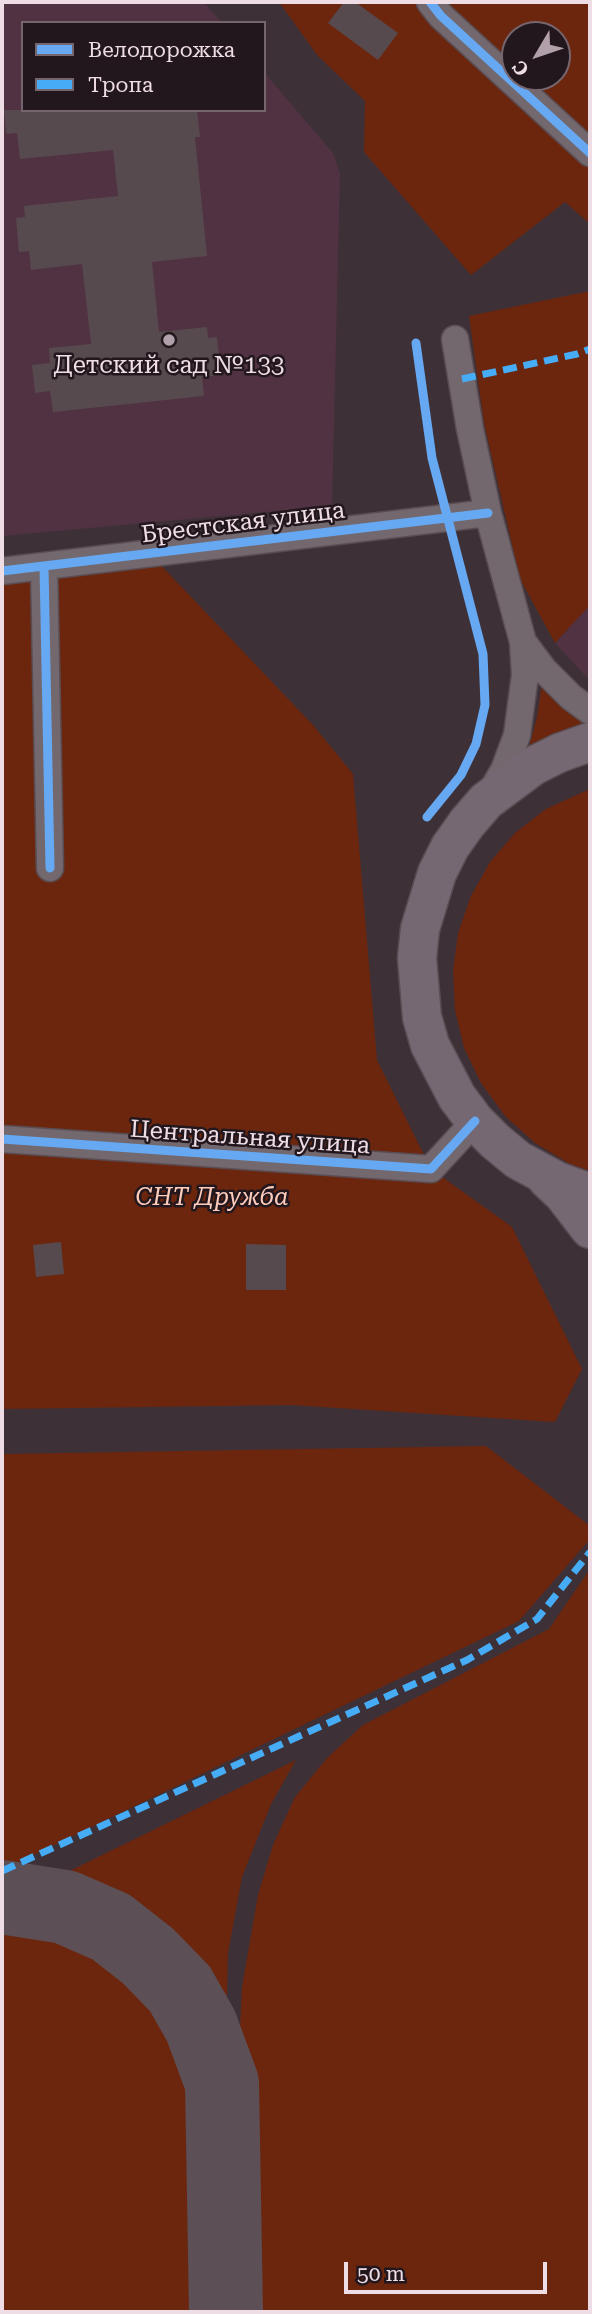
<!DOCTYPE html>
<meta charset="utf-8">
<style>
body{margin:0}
#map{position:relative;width:592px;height:2314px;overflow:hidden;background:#3e3037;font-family:"Roboto Serif",serif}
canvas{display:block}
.frame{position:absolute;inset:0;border:4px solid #efdde6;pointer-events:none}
.legend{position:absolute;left:21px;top:21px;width:245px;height:91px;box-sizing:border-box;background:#23171e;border:2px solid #75666e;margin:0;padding:9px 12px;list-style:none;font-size:21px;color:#efdde6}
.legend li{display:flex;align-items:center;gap:14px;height:35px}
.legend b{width:35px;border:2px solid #75666e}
.north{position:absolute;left:501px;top:21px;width:70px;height:70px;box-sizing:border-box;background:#23171e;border:2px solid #75666e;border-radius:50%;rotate:231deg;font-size:19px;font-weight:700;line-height:28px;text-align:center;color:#efdde6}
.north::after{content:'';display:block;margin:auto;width:24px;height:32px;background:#b1a0a9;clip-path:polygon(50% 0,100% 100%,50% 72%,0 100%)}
.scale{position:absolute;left:344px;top:2262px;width:203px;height:32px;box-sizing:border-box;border:4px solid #efdde6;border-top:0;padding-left:9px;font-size:21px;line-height:24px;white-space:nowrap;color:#efdde6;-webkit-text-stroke:5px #23171e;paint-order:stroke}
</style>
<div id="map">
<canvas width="592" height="2314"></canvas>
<div class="frame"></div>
<ul class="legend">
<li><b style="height:9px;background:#66a8f1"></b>Велодорожка</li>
<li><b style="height:9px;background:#46acf6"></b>Тропа</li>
</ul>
<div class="north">С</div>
<div class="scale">50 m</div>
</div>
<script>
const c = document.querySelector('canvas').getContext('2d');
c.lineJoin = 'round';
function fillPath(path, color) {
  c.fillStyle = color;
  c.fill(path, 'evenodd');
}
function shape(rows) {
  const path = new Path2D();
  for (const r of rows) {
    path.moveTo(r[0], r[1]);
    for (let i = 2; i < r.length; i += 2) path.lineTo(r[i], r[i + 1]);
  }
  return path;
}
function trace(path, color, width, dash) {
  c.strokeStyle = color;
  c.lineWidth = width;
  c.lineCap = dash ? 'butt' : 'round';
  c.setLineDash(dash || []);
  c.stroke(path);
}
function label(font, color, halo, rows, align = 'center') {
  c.font = font + ' "Roboto Serif",serif';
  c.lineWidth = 5;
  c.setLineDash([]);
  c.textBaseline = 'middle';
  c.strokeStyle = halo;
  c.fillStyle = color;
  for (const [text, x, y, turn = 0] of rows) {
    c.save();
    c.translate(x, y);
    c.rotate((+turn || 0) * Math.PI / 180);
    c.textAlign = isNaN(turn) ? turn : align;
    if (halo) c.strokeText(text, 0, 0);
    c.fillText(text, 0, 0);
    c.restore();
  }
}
fillPath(shape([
 [2,2,204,2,222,23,23,23,23,110,264,110,264,72,333,153,340,174,332,506,2,536],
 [590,605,590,681,555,643]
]), '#503242');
fillPath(shape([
 [279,2,590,2,590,224,565,202,471,275,364,152,365,101,317,55],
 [515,35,557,35,557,77,515,77],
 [590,291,590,605,555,643,520,579,484,423,469,316],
 [153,557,313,725,353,774,377,1060,431,1169,512,1227,582,1369,555,1422,291,1405,2,1409,2,566],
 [542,684,563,707,588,724,558,733,529,747,537,717],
 [590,789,590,1171,570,1164,535,1143,505,1116,481,1083,464,1048,455,1010,453,971,458,933,471,896,490,862,515,833,546,809],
 [486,1446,590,1526,590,1539,519,1621,2,1870,2,1454],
 [590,1569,590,2312,245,2312,237,2090,242,1987,258,1895,273,1845,295,1797,327,1758,363,1725,549,1629],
 [296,1760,271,1804,242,1877,228,1953,226,2036,196,1980,178,1957,156,1935,131,1916,106,1901,41,1885],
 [29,1910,78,1922,119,1943,154,1973,181,2009,198,2049,202,2088,206,2312,2,2312,2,1915]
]), '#6c260e');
trace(shape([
 [2,1897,65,1907,111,1927,148,1956,180,1989,201,2026,222,2083,226,2312]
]), '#5c4f55', 74);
fillPath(shape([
 [344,2,355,2,398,33,378,60,328,23],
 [4,110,197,110,200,137,195,137,207,256,152,262,159,332,207,327,208,338,217,337,221,375,202,377,204,396,53,412,50,391,35,393,32,365,50,363,49,348,91,344,82,264,31,270,29,251,19,252,16,218,25,217,24,206,118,196,113,150,20,159,17,133,6,134],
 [61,1242,64,1274,36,1277,33,1245],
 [246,1244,286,1245,286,1290,246,1290]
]), '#574a4e');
const street = shape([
 [430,2,441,16,590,153],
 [455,339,470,429,488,513,523,642,525,675,517,735,504,770,491,792],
 [44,567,50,868],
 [2,571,488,513],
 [523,642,544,670,571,697,590,711],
 [2,1139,431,1169,475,1121]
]);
const primary = shape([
 [590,742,559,753,533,766,486,801,467,823,450,847,437,873,420,929,417,958,422,1017,430,1045,457,1097,475,1121,495,1141,518,1160,557,1181,590,1193],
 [547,1179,563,1194,590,1229]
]);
trace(street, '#594d53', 29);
trace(primary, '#594d53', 41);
trace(street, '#73686d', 26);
trace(primary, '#766873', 38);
trace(shape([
 [462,379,577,354,590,349],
 [2,1871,467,1660,537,1619,590,1552]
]), '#46acf6', 7, [14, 7]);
trace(shape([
 [430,2,441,16,590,153],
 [416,343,432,458,483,654,485,705,476,744,461,775,427,817],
 [44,567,50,868],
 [2,571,488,513],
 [2,1139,431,1169,475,1121]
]), '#66a8f1', 9);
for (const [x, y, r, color] of [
 [169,340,7,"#b1a0a9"]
]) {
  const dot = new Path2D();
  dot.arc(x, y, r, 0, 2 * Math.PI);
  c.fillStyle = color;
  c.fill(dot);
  trace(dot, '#23171e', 2.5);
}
label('24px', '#efdde6', '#23171e', [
 ["Детский сад №133",169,366]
]);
label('24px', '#efdde6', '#23171e', [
 ["Брестская улица",243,523,-7],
 ["Центральная улица",250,1138,4]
]);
label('italic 24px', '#ffccbc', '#23171e', [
 ["СНТ Дружба",212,1198]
]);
</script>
